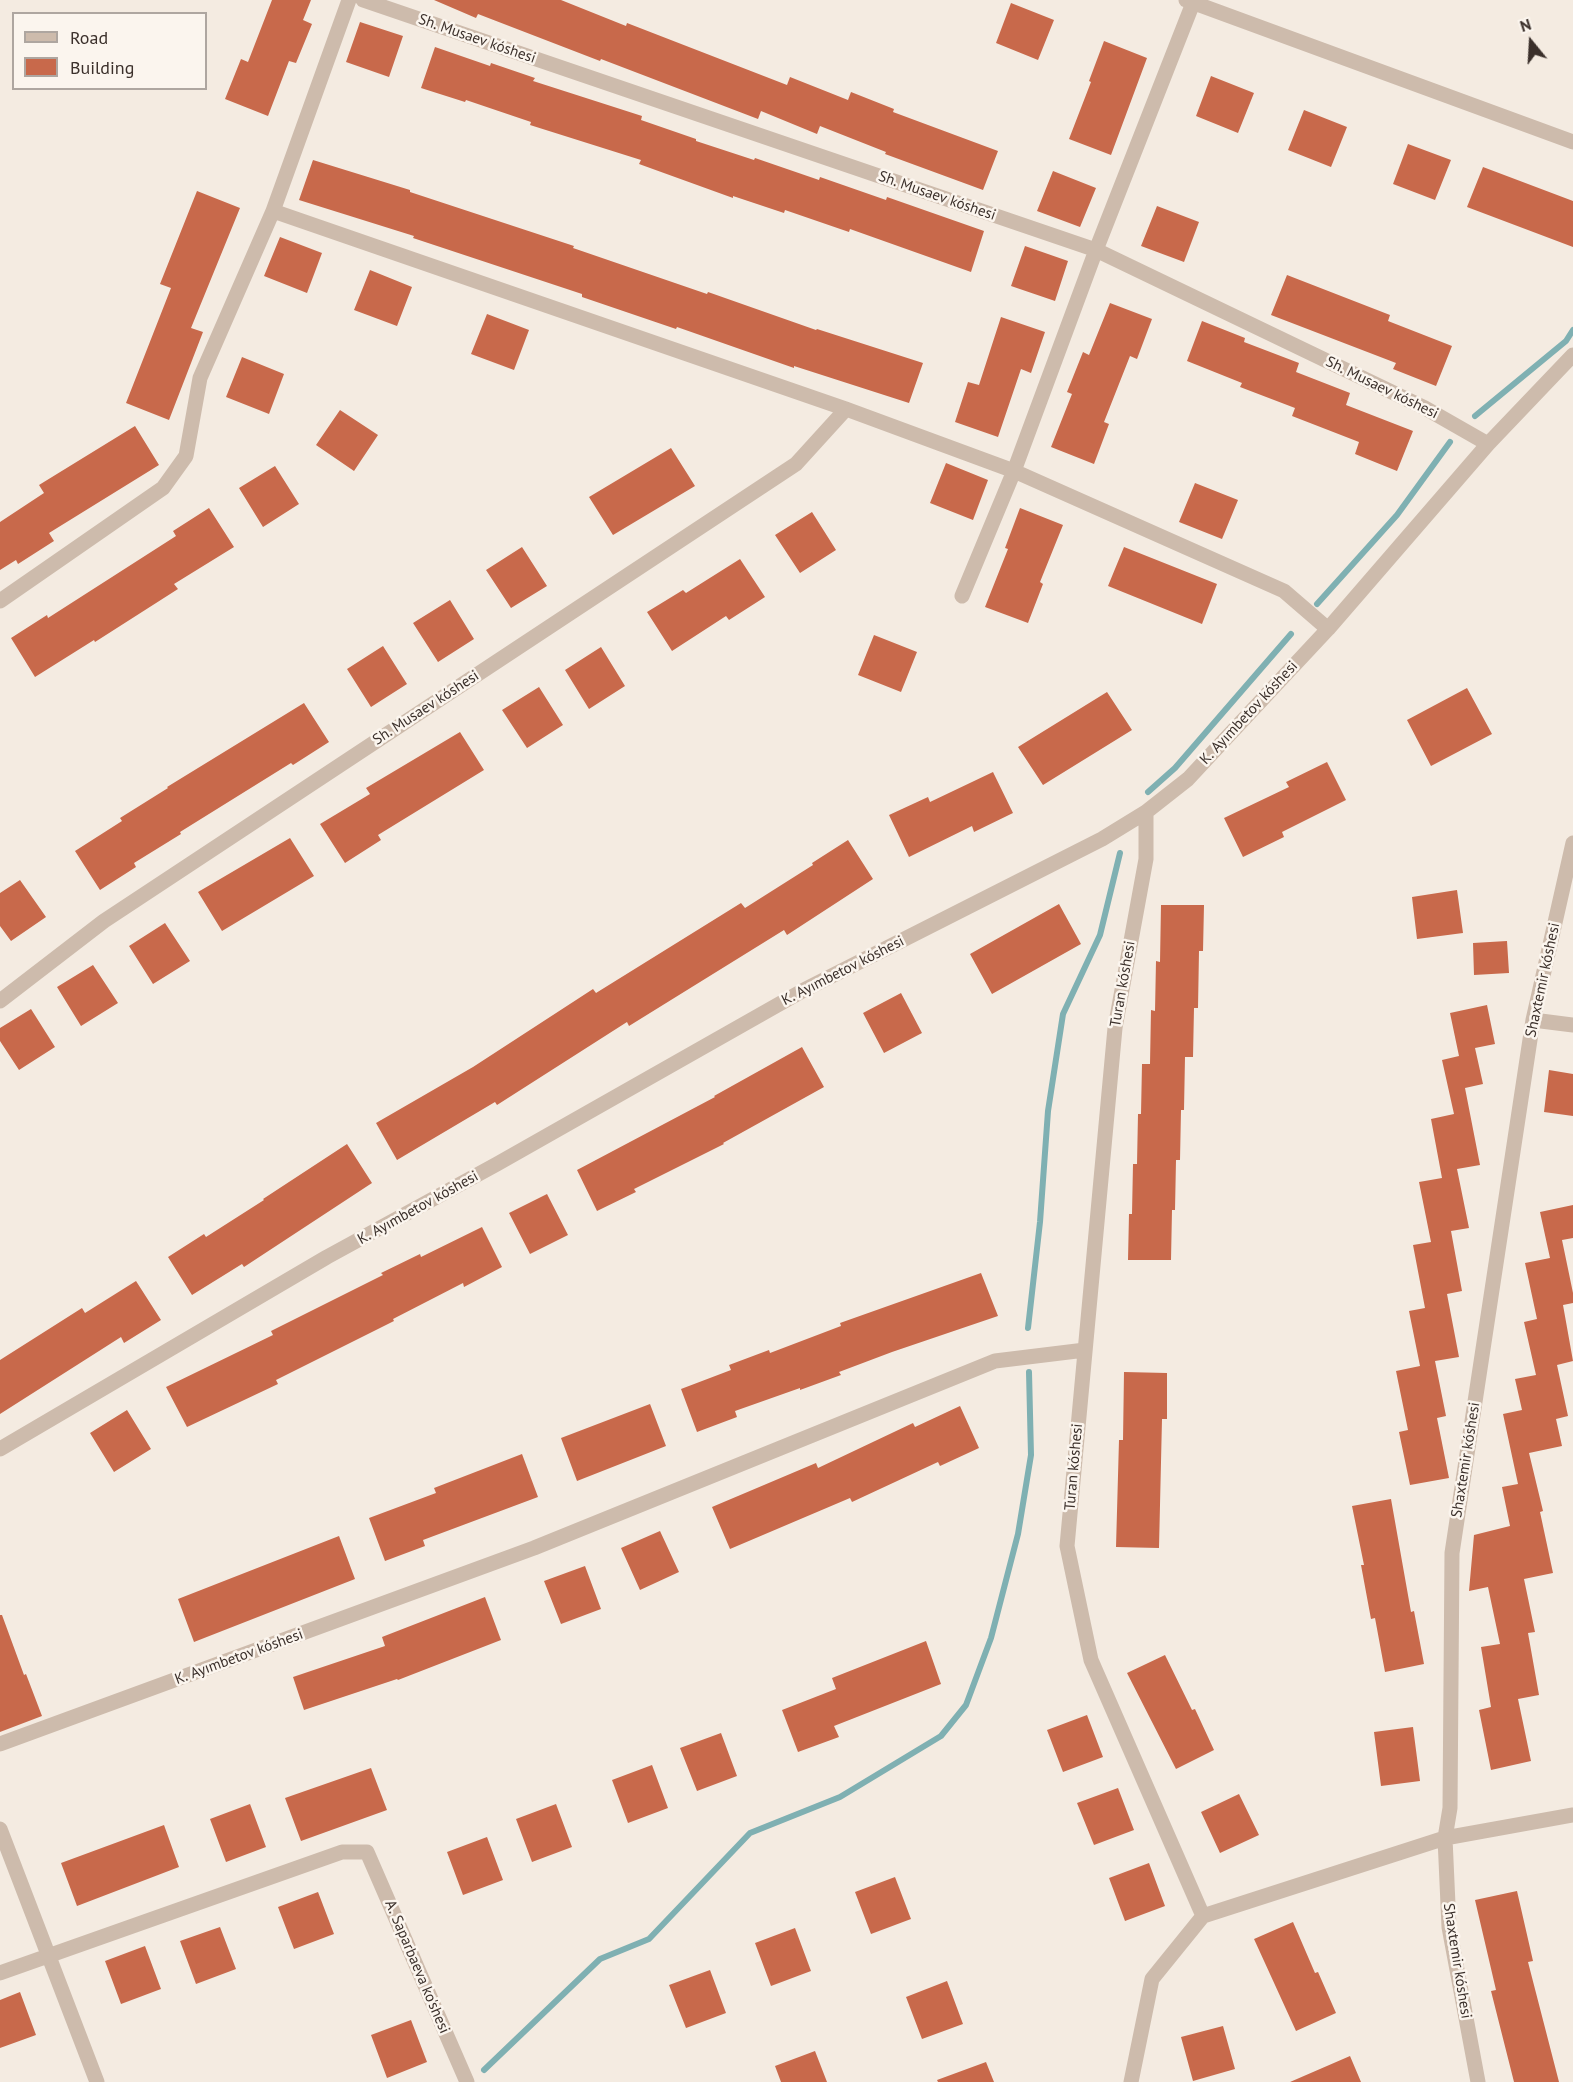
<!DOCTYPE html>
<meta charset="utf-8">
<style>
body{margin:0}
#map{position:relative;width:1573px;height:2082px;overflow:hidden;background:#f4ebe1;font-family:"PT Sans",sans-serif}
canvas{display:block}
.legend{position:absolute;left:12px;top:12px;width:195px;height:78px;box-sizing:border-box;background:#fbf5ee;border:2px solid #aea6a0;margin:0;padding:8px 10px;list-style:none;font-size:18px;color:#3b302b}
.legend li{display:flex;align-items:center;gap:12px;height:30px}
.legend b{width:30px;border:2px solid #aea6a0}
.north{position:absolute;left:1501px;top:12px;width:60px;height:60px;-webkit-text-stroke:4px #fbf5ee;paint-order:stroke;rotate:342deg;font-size:16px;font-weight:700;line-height:24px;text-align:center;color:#3b302b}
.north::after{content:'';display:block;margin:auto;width:21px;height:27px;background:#3b302b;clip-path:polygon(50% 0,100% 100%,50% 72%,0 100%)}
</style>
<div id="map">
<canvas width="1573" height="2082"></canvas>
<ul class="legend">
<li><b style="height:8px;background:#cdbbac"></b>Road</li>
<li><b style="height:16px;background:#c8694b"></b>Building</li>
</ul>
<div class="north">N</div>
</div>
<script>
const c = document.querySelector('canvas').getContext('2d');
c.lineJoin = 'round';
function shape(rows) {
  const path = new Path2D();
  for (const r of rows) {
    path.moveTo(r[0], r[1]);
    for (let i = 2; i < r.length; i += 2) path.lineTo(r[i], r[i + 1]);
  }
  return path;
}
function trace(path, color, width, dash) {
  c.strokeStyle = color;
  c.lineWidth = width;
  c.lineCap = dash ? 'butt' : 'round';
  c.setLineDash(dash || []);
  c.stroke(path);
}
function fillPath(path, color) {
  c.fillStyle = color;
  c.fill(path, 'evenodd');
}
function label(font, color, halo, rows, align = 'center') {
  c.font = font + ' "PT Sans",sans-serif';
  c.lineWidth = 5;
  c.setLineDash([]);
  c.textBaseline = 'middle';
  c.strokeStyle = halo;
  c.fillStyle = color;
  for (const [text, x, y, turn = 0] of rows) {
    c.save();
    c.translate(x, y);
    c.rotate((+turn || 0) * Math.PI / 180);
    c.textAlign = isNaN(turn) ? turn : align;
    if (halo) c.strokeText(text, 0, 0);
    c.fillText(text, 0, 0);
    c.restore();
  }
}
trace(shape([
 [1475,416,1566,341,1573,330],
 [1317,604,1397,515,1450,442],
 [1148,792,1175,768,1291,634],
 [1028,1328,1040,1222,1048,1111,1063,1014,1100,935,1120,853],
 [484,2070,600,1959,649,1939,750,1833,840,1797,941,1736,966,1705,991,1638,1018,1534,1031,1455,1029,1372]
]), '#7fb0b2', 6);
fillPath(shape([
 [272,0,311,0,303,20,312,24,296,63,289,61,268,116,225,99,241,59,248,62],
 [434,0,561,0,626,26,627,23,787,85,790,77,848,100,851,92,894,109,893,112,998,151,983,190,885,154,886,152,820,126,817,134,761,111,758,119,601,59,600,61,478,14,476,18],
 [1011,3,1054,20,1038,60,996,43],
 [360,22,403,36,389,77,346,62],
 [1104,41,1147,58,1111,155,1069,139,1091,82,1089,81],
 [435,47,490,66,491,63,535,78,533,81,642,116,641,120,696,139,696,141,754,160,755,158,819,180,820,177,886,200,887,197,984,231,971,272,850,229,849,232,785,210,784,213,733,196,733,198,639,164,641,160,530,125,531,122,466,100,465,102,421,88],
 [1211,76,1254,93,1238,133,1196,116],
 [1304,110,1347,127,1331,167,1288,150],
 [1408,144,1451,160,1435,200,1393,184],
 [313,160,410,190,410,192,574,246,573,248,707,294,708,292,816,330,817,329,923,363,909,403,794,366,794,368,677,327,676,329,582,297,582,294,413,238,414,236,299,200],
 [1483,167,1573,201,1573,247,1467,207],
 [1053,171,1096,188,1080,227,1037,211],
 [197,191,240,208,191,328,203,332,169,420,126,403,171,288,160,284],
 [1157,206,1199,222,1184,262,1141,246],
 [280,237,322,253,307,293,264,276],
 [1025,246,1068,261,1055,301,1011,286],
 [370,270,412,287,397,326,354,310],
 [1287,275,1390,315,1388,321,1452,346,1436,386,1393,369,1396,363,1271,315],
 [1110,303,1152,319,1137,359,1130,356,1104,422,1109,424,1094,464,1051,447,1072,394,1067,392,1083,352,1089,355],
 [487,314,529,330,514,370,471,354],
 [1001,317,1045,332,1031,373,1021,369,998,437,955,422,968,382,979,385],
 [1202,321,1245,338,1244,342,1299,363,1296,372,1350,393,1346,405,1413,431,1397,471,1355,454,1359,442,1292,416,1295,408,1240,387,1242,383,1187,361],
 [242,357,284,374,269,414,226,397],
 [340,410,378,435,354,471,316,445],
 [135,426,159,465,49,533,54,541,18,564,16,560,0,570,0,522,44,493,39,485],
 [671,448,695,486,613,535,589,497],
 [946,463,988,480,973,520,930,503],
 [275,466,299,504,263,527,239,488],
 [1195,483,1238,500,1222,539,1179,522],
 [209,508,234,547,174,584,178,589,95,642,94,640,35,677,11,638,47,615,48,618,176,536,173,531],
 [1020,508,1063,525,1040,582,1043,584,1028,623,985,607,1008,549,1005,548],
 [812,512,836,550,800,573,775,535],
 [522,547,547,586,511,608,486,570],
 [1124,547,1217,584,1202,624,1108,586],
 [740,559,765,597,729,620,726,616,672,651,647,612,683,590,686,593],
 [450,600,474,639,438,662,413,623],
 [874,635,917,652,901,692,858,675],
 [383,646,407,684,371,707,347,669],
 [601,647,625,686,589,709,565,670],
 [539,687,563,725,527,748,502,710],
 [1467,688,1492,734,1431,766,1407,720],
 [1107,692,1132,730,1043,785,1018,747],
 [304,703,329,742,293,765,291,763,180,832,181,834,134,863,136,867,100,890,75,851,122,821,120,818,168,788,167,787],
 [460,732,484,770,378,835,381,840,345,863,320,824,370,794,366,788],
 [1327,762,1346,800,1282,832,1284,837,1243,857,1224,818,1289,787,1286,782],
 [993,772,1013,813,974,832,972,826,909,857,889,815,928,797,930,802],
 [290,838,314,876,222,931,198,892],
 [848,840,873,879,787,935,784,930,629,1026,627,1022,497,1105,495,1102,397,1160,376,1123,473,1067,593,989,596,993,741,903,745,908,813,865,812,863],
 [20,880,46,917,11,941,0,926,0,893],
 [1457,890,1463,933,1417,939,1412,897],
 [1059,904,1081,944,992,994,970,954],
 [1161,905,1204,905,1203,951,1199,951,1198,1008,1194,1008,1193,1057,1185,1057,1184,1110,1181,1110,1180,1160,1176,1160,1175,1210,1172,1210,1171,1260,1128,1260,1129,1214,1132,1214,1133,1164,1137,1164,1138,1114,1141,1114,1142,1064,1150,1064,1151,1010,1155,1011,1156,961,1160,962],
 [165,923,190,961,153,984,129,946],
 [1507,941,1509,973,1474,975,1473,943],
 [93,965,118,1003,81,1026,57,987],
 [901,993,922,1033,884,1053,863,1013],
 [1487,1005,1495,1044,1475,1048,1483,1084,1465,1088,1480,1165,1457,1169,1469,1228,1451,1231,1462,1291,1447,1294,1459,1357,1435,1361,1446,1416,1437,1418,1449,1478,1410,1485,1399,1432,1408,1430,1396,1371,1420,1366,1409,1311,1425,1308,1413,1245,1431,1242,1419,1182,1442,1178,1431,1119,1454,1114,1442,1060,1459,1056,1450,1013],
 [31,1009,55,1047,19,1070,0,1041,0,1028],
 [802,1047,824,1087,723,1143,724,1144,634,1189,636,1192,597,1211,577,1170,715,1097,714,1096],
 [1549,1070,1573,1074,1573,1116,1544,1112],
 [347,1144,372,1183,244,1267,242,1264,192,1295,168,1257,204,1234,206,1237,264,1200,263,1199],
 [547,1194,568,1235,530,1254,509,1213],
 [1573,1205,1573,1238,1562,1240,1573,1293,1573,1303,1563,1305,1573,1361,1557,1365,1568,1416,1556,1419,1562,1446,1529,1453,1543,1511,1540,1512,1553,1573,1524,1579,1535,1632,1528,1633,1539,1695,1518,1699,1531,1761,1491,1770,1479,1710,1491,1707,1481,1647,1500,1644,1488,1587,1469,1591,1474,1535,1510,1526,1502,1487,1518,1484,1503,1414,1522,1410,1515,1379,1536,1375,1524,1322,1537,1319,1525,1263,1550,1258,1540,1212],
 [482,1227,502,1267,464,1287,463,1283,393,1319,394,1321,276,1380,278,1384,187,1427,166,1387,273,1335,271,1331,383,1275,381,1273,420,1254,421,1257],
 [981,1273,998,1316,892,1352,839,1372,841,1375,800,1390,800,1388,735,1411,737,1417,697,1432,681,1389,731,1370,729,1365,769,1350,770,1353,841,1326,840,1323],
 [136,1281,161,1320,124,1343,121,1337,0,1414,0,1360,82,1308,85,1313],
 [1124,1372,1167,1373,1167,1419,1162,1419,1159,1548,1116,1547,1119,1440,1123,1440],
 [650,1404,666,1446,577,1481,561,1438],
 [960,1406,979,1448,940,1466,938,1462,852,1502,850,1498,730,1549,712,1507,816,1463,818,1468,913,1423,915,1427],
 [127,1410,151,1449,114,1472,90,1433],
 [522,1454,538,1497,423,1540,425,1546,385,1561,369,1518,436,1493,434,1488],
 [1391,1499,1411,1612,1414,1611,1424,1664,1385,1672,1375,1618,1371,1619,1361,1565,1364,1565,1352,1506],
 [660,1531,679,1572,640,1590,621,1548],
 [339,1536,355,1579,194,1642,178,1599],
 [585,1566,601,1609,561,1624,544,1581],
 [485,1597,501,1640,398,1680,397,1679,304,1710,293,1677,385,1646,382,1637],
 [0,1615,2,1615,24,1675,26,1674,42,1716,0,1732],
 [926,1641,941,1684,834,1726,839,1737,798,1752,782,1710,836,1689,832,1678],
 [1165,1655,1192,1710,1195,1709,1214,1750,1176,1769,1127,1673],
 [1087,1715,1103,1757,1063,1772,1047,1730],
 [1413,1727,1420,1781,1381,1786,1374,1732],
 [721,1733,737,1776,697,1791,680,1748],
 [652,1765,668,1808,628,1823,612,1780],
 [371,1768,387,1810,301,1841,285,1798],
 [1118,1788,1134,1830,1094,1845,1077,1803],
 [1239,1794,1259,1835,1220,1853,1201,1812],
 [250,1804,266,1847,226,1862,210,1819],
 [556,1804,572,1847,532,1862,516,1819],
 [164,1825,179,1867,77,1906,61,1863],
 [487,1837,503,1880,463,1895,447,1852],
 [1149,1863,1165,1906,1125,1921,1109,1878],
 [895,1877,911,1919,871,1934,855,1892],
 [1517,1891,1533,1961,1528,1962,1559,2082,1514,2082,1491,1991,1496,1990,1475,1900],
 [318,1892,334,1934,294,1949,278,1907],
 [1293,1922,1315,1973,1318,1972,1336,2013,1296,2031,1254,1939],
 [220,1927,236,1969,196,1984,180,1941],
 [795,1928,811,1971,771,1986,755,1943],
 [145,1946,161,1989,121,2004,105,1961],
 [710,1970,726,2013,686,2028,669,1985],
 [947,1981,963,2024,922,2039,906,1997],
 [20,1992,36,2035,0,2048,0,2000],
 [411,2020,427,2062,387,2078,371,2035],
 [1223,2026,1235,2069,1193,2081,1181,2037],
 [815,2051,827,2082,781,2082,775,2066],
 [1350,2056,1361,2082,1290,2082],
 [986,2062,994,2082,938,2082,937,2080]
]), '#c8694b');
trace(shape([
 [363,0,1096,250,1425,408,1488,444],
 [1186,0,1573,142],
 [273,211,846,409,1014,471,1284,591,1328,629],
 [962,596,1014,471,1096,250,1193,3],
 [0,601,163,488,186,456,200,378,273,211,349,0],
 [0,1001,104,921,796,464,846,409],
 [1533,1020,1573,1025],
 [0,1449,327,1257,497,1164,804,990,1102,839,1146,812,1188,779,1328,629,1488,444,1573,355],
 [0,1744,534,1548,995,1361,1085,1350],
 [0,1829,97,2082],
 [1203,1916,1445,1838,1573,1815],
 [0,1973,342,1852,367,1852,467,2082],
 [1131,2082,1152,1979,1203,1916,1091,1660,1067,1546,1115,1028,1146,859,1146,812],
 [1478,2082,1449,1927,1445,1838,1450,1808,1452,1553,1533,1020,1573,843]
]), '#cdbbac', 15);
label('15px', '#3b302b', '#fbf5ee', [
 ["Sh. Musaev kóshesi",477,39,19],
 ["Sh. Musaev kóshesi",937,196,19],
 ["Sh. Musaev kóshesi",1382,388,26],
 ["Sh. Musaev kóshesi",426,708,-33],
 ["K. Ayımbetov kóshesi",1249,713,-47],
 ["K. Ayımbetov kóshesi",843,971,-27],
 ["Shaxtemir kóshesi",1543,980,-78],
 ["Turan kóshesi",1123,984,-80],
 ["K. Ayımbetov kóshesi",418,1208,-29],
 ["Shaxtemir kóshesi",1466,1460,-81],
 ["Turan kóshesi",1074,1467,-85],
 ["K. Ayımbetov kóshesi",239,1657,-20],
 ["Shaxtemir kóshesi",1457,1961,81],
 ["A. Saparbaeva ko'shesi",417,1967,67]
]);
</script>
